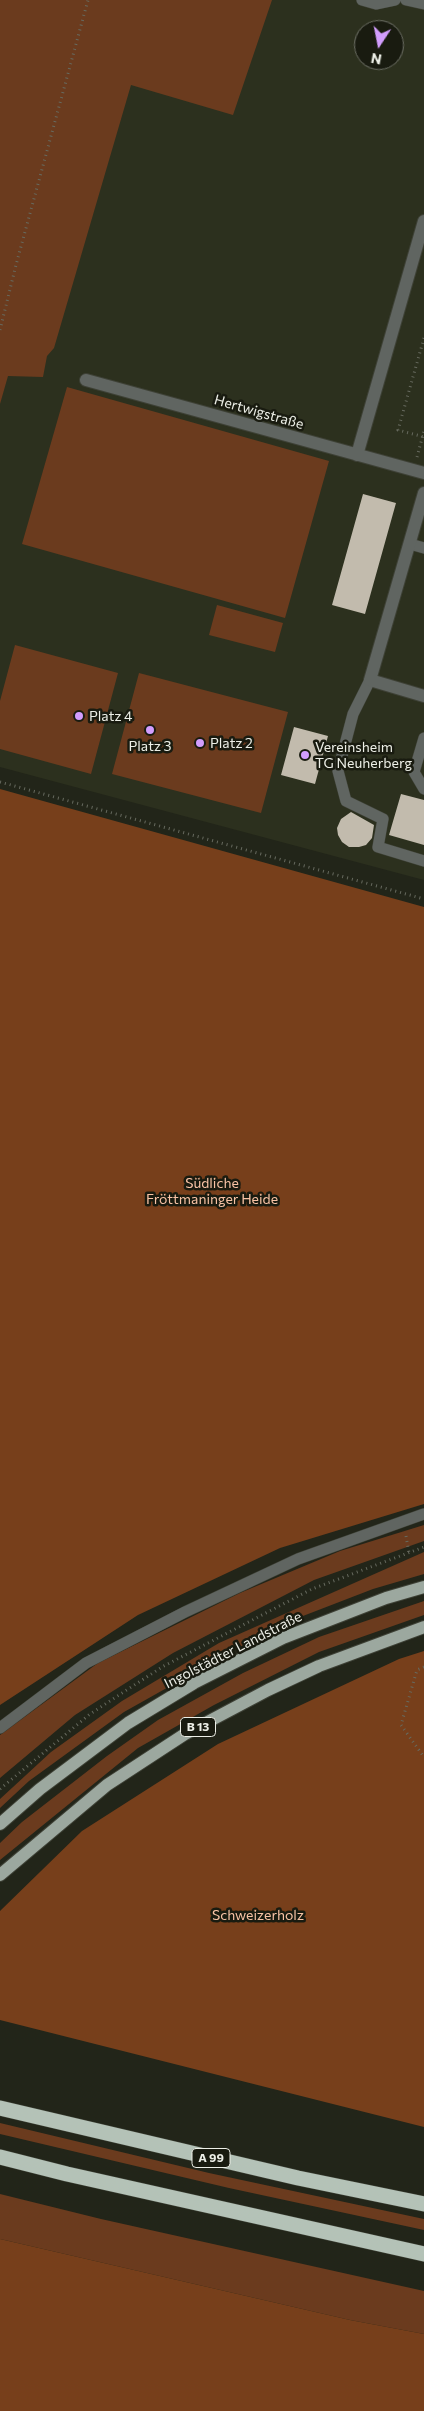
<!DOCTYPE html>
<meta charset="utf-8">
<style>
body{margin:0}
#map{position:relative;width:424px;height:2411px;overflow:hidden;background:#222519;font-family:Commissioner,sans-serif}
canvas{display:block}
.north{position:absolute;left:354px;top:20px;width:50px;height:50px;box-sizing:border-box;background:#191b10;border:1px solid #6e7066;border-radius:50%;rotate:191deg;font-size:14px;font-weight:700;line-height:20px;text-align:center;color:#edefe7}
.north::after{content:'';display:block;margin:auto;width:18px;height:22px;background:#d29dfd;clip-path:polygon(50% 0,100% 100%,50% 72%,0 100%)}
</style>
<div id="map">
<canvas width="424" height="2411"></canvas>
<div class="north">N</div>
</div>
<script>
const ctx = document.querySelector('canvas').getContext('2d');
ctx.lineJoin = 'round';
function fillPath(path, color) { ctx.fillStyle = color; ctx.fill(path, 'evenodd'); }
const poly = rows => new Path2D(rows.map(r => 'M' + r).join(''));
function strokePath(path, color, width, dash) { ctx.strokeStyle = color; ctx.lineWidth = width; ctx.lineCap = dash ? 'butt' : 'round'; ctx.setLineDash(dash || []); ctx.stroke(path); }
function write(font, color, halo, rows, align = 'center') {
  ctx.font = font + ' Commissioner,sans-serif'; ctx.lineWidth = 5; ctx.setLineDash([]); ctx.textBaseline = 'middle'; ctx.strokeStyle = halo; ctx.fillStyle = color; for (const [text, x, y, turn = 0] of rows) {
    ctx.save(); ctx.translate(x, y); ctx.rotate((+turn || 0) * Math.PI / 180); ctx.textAlign = isNaN(turn) ? turn : align; if (halo) ctx.strokeText(text, 0, 0); ctx.fillText(text, 0, 0); ctx.restore();
  }
}
fillPath(poly([
 [105,0,424,0,424,880,0,767,0,385],
 [364,30,394,30,394,60,364,60]
]), '#2c301e');
fillPath(poly([
 [0,0,272,0,233,115,131,85,54,348,47,356,43,377,8,376,0,404],
 [67,387,329,461,285,618,22,544],
 [217,605,283,623,275,652,209,635],
 [15,645,118,673,91,774,0,749,0,701],
 [139,673,288,712,261,813,112,774],
 [424,1525,424,1541,314,1580,173,1653,75,1715,0,1778,0,1735,98,1663,240,1593,340,1551],
 [424,1552,424,1574,373,1589,277,1626,124,1712,29,1781,0,1808,0,1799,51,1752,122,1701,219,1643],
 [424,1601,424,1615,319,1652,214,1705,138,1748,0,1860,0,1843,22,1822,107,1756,158,1720,243,1673,319,1637],
 [0,2123,209,2173,424,2219,424,2230,229,2188,0,2134],
 [0,2194,101,2219,424,2291,424,2334,350,2320,0,2239]
]), '#6b3b1e');
fillPath(poly([
 [0,789,424,907,424,1504,280,1548,138,1615,0,1705],
 [424,1651,424,2127,0,2020,0,1911,82,1831,218,1744,399,1659],
 [0,2239,350,2320,424,2334,424,2411,0,2411]
]), '#773f1b');
fillPath(poly([
 [363,494,396,503,365,614,332,605],
 [294,727,328,736,315,784,281,775],
 [401,794,424,800,424,845,389,835],
 [351,812,374,825,372,838,366,845,359,847,349,847,342,842,338,835,337,828,341,819]
]), '#c2bbad');
const service = poly([
 [362,0,376,4,395,0],
 [406,0,424,4],
 [410,544,424,548],
 [370,680,353,714,338,771,346,801,383,819,378,847,424,861],
 [424,738,414,772,424,789],
 [0,1728,86,1663,185,1612,298,1559,424,1514]
]);
const minor = poly([
 [86,380,424,473],
 [357,455,424,221],
 [424,493,370,680,424,696]
]);
const primary = poly([
 [0,1824,40,1789,128,1723,194,1683,283,1638,386,1598,424,1587],
 [0,1875,107,1785,185,1734,268,1690,319,1666,424,1627]
]);
const motorway = poly([
 [0,2108,298,2178,424,2204],
 [0,2157,67,2174,424,2254]
]);
strokePath(service, '#3e4136', 12);
strokePath(minor, '#3e4136', 14);
strokePath(primary, '#3e4136', 14);
strokePath(motorway, '#3e4136', 16);
strokePath(poly([
 [0,330,16,265,88,0],
 [424,338,398,430,424,437],
 [417,457,424,431],
 [0,782,424,899],
 [406,1536,409,1553],
 [424,1667,417,1670,401,1725,424,1757],
 [0,1789,90,1714,162,1667,312,1589,424,1547]
]), '#676a5f', 3, [1, 4]);
strokePath(service, '#606561', 11);
strokePath(minor, '#606561', 12);
strokePath(primary, '#9ca89f', 12);
strokePath(motorway, '#b4c2b7', 15);
for (const [x, y, r, color] of [
 [79,716,5,"#d29dfd"],
 [150,730,5,"#d29dfd"],
 [200,743,5,"#d29dfd"],
 [305,755,5,"#d29dfd"]
]) { const dot = new Path2D(); dot.arc(x, y, r, 0, 2 * Math.PI); ctx.fillStyle = color; ctx.fill(dot); strokePath(dot, '#191b10', 2); }
for (const [x, y, w] of [
 [198,1727,35],
 [211,2158,38]
]) { const box = new Path2D(); box.roundRect(x - w / 2, y - 9.5, w, 19, 4); ctx.fillStyle = '#191b10'; ctx.fill(box); strokePath(box, '#edefe7', 1); }
write('bold 12px', '#edefe7', null, [
 ["B 13",198,1727],
 ["A 99",211,2158]
]);
write('14px', '#edefe7', '#191b10', [
 ["Hertwigstraße",259,412,16],
 ["Ingolstädter Landstraße",233,1650,-27]
]);
write('14px', '#edefe7', '#191b10', [
 ["Platz 4",89,716],
 ["Platz 2",210,743],
 ["Platz 3",150,746,"center"],
 ["Vereinsheim",315,747],
 ["TG Neuherberg",315,763]
], 'left');
write('14px', '#f8c3a5', '#191b10', [
 ["Südliche",212,1183],
 ["Fröttmaninger Heide",212,1199],
 ["Schweizerholz",258,1915]
]);
</script>
